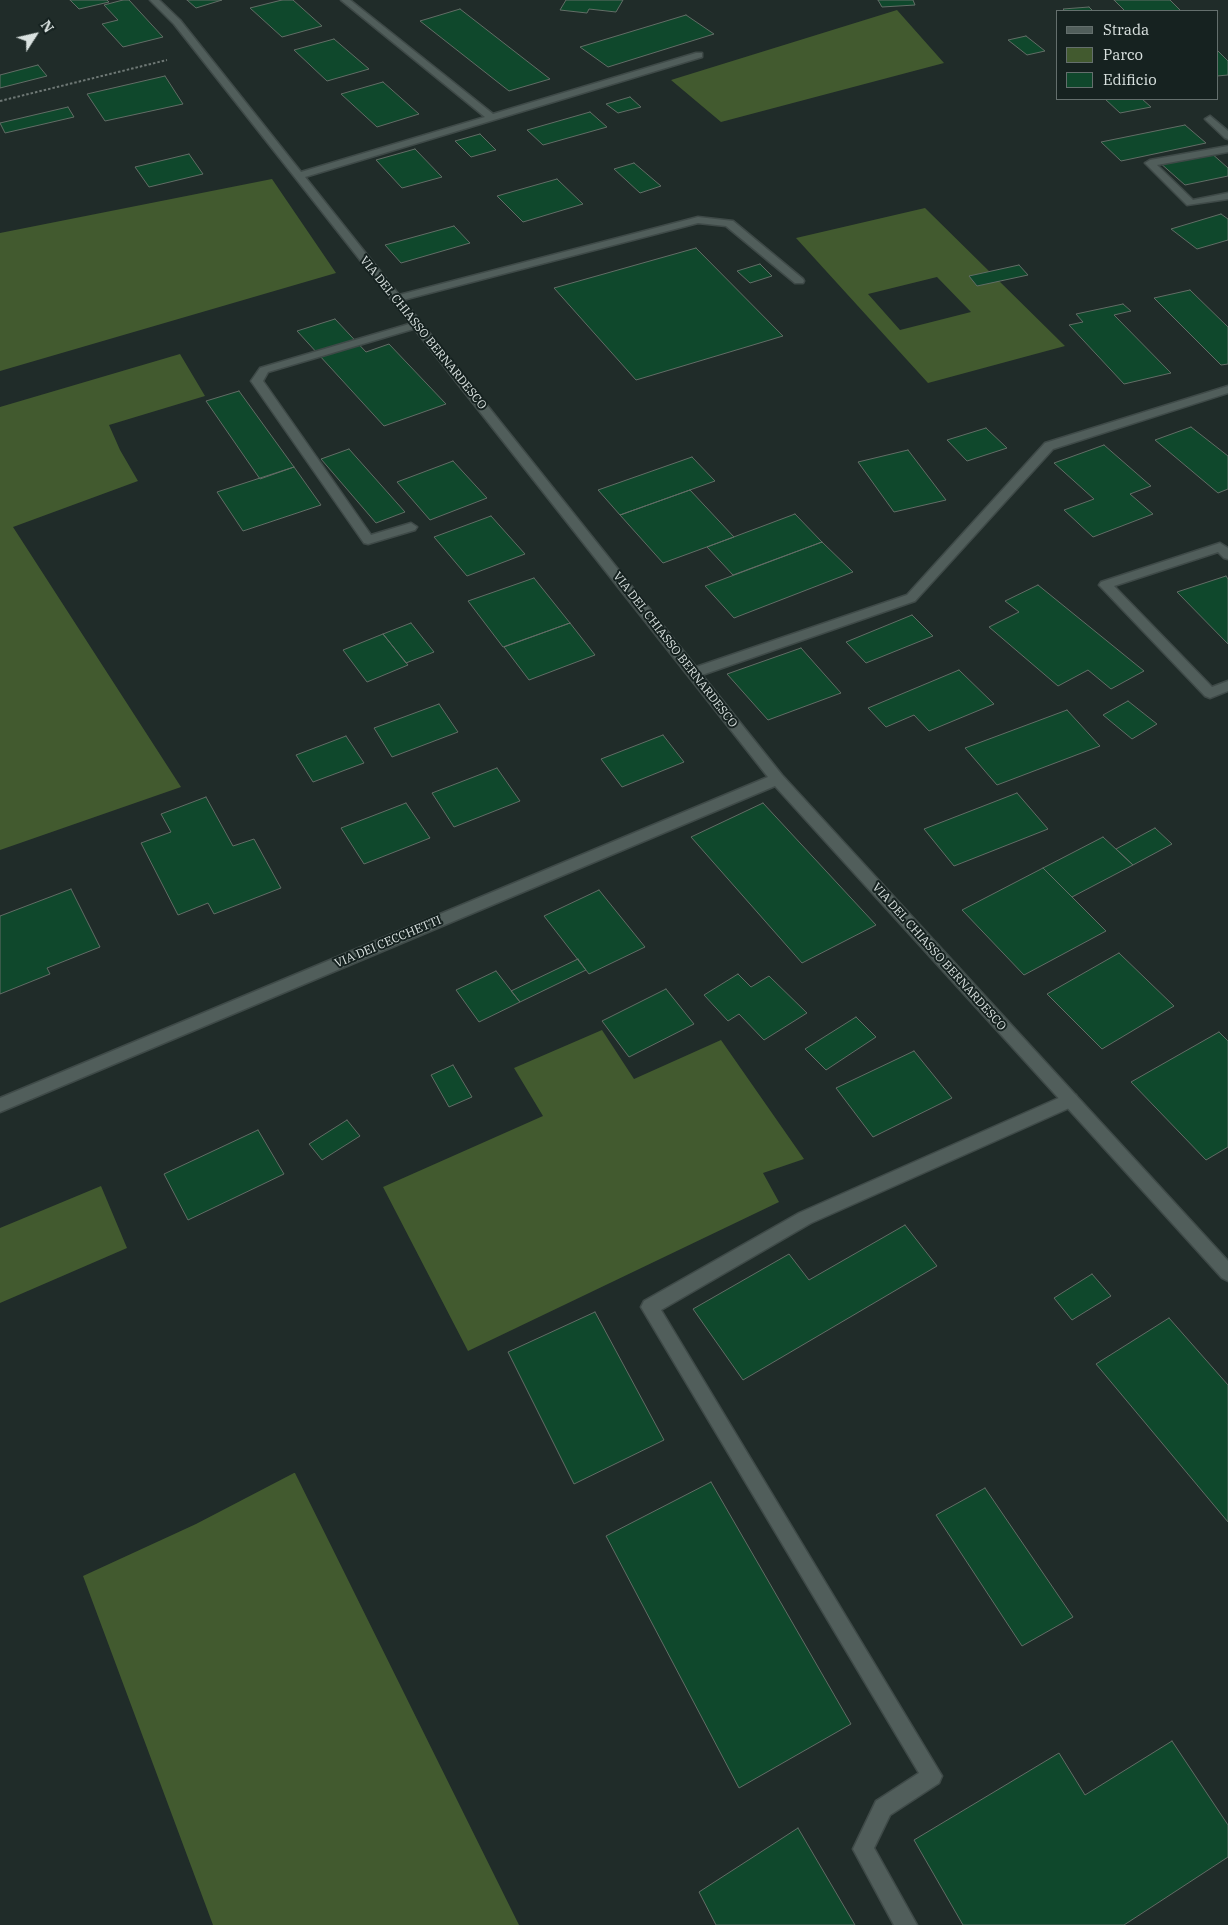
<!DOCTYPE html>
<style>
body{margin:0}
#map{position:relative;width:1228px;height:1925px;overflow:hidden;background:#202c29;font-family:"IBM Plex Serif",serif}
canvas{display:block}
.legend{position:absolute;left:1056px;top:10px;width:162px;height:90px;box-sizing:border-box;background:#162220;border:1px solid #646f6d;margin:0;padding:6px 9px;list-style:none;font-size:15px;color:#dae2e0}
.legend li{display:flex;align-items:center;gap:10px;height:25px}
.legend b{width:25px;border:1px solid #646f6d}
.north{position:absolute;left:10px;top:10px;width:50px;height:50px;-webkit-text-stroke:4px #162220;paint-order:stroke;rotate:55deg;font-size:14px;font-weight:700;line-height:20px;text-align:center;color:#dae2e0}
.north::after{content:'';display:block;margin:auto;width:18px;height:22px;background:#dae2e0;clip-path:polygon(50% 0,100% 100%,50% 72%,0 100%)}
</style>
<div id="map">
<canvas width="1228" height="1925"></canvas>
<ul class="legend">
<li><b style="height:6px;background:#515e5b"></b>Strada</li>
<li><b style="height:14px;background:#425a2f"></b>Parco</li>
<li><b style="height:14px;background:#0f482c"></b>Edificio</li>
</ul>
<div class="north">N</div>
</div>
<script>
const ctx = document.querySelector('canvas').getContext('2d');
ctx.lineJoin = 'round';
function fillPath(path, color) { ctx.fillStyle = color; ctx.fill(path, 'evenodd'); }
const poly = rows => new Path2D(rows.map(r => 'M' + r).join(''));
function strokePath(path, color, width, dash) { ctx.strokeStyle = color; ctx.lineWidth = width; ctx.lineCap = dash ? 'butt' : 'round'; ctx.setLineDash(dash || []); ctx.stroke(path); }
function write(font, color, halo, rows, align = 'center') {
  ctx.font = font + ' "IBM Plex Serif",serif'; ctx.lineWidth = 4; ctx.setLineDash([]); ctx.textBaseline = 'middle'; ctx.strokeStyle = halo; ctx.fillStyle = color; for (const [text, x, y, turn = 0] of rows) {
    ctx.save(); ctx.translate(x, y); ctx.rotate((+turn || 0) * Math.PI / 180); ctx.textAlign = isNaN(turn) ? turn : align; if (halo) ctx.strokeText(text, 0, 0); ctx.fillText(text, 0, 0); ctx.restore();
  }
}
fillPath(poly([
 [897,10,944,63,721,122,671,80],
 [272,179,336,273,0,371,0,233],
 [925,208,1065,346,928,383,796,238],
 [937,277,971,312,900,330,868,294],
 [180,354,205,396,109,425,120,450,138,481,13,527,181,787,0,850,0,407],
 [602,1030,634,1079,721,1040,804,1159,763,1173,779,1202,468,1351,383,1187,543,1116,514,1068],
 [101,1186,127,1248,0,1303,0,1228],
 [294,1473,295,1473,519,1925,213,1925,83,1576,196,1524]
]), '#425a2f');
const building = poly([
 [70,0,107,0,109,2,79,9,70,0],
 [123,0,129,0,163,37,123,47,102,24,118,20,104,5,123,0],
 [187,0,222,0,196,8,187,0],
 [282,0,293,0,322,26,282,37,250,8,282,0],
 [566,0,623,0,616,12,589,9,587,13,560,10,566,0],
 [878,0,913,0,915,5,882,7,878,0],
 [1114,0,1170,0,1181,11,1125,11,1114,0],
 [1089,7,1093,11,1065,11,1063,9,1089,7],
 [460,9,550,79,509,91,420,21,460,9],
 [686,15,714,34,608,67,580,47,686,15],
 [1026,36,1045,51,1027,55,1008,40,1026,36],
 [334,39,369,69,327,81,294,50,334,39],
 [1217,50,1228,61,1228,75,1217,76,1217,50],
 [38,65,47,76,0,88,0,75,38,65],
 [165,76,183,104,105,121,87,94,165,76],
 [383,82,419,114,377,127,341,94,383,82],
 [630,97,641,107,618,113,606,104,630,97],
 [1105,99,1142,99,1151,107,1120,113,1105,99],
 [68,107,74,117,5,133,0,123,68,107],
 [590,112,607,127,543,145,527,130,590,112],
 [1185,125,1206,143,1121,161,1101,142,1185,125],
 [480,134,496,150,471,157,455,141,480,134],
 [415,149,442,177,402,188,376,160,415,149],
 [1210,152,1228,168,1228,176,1185,185,1159,162,1210,152],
 [189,154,203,174,149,187,135,167,189,154],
 [634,163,661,186,640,193,614,169,634,163],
 [557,179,583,204,523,222,497,196,557,179],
 [1221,214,1228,219,1228,240,1197,249,1171,229,1221,214],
 [454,226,470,243,401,263,385,245,454,226],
 [696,248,783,336,636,380,554,288,696,248],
 [760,264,772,276,750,283,737,271,760,264],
 [1019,265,1028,275,977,286,969,276,1019,265],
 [1190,290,1228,327,1228,364,1221,365,1154,298,1190,290],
 [1123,304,1131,311,1114,315,1171,373,1124,384,1069,325,1083,322,1076,314,1123,304],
 [335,319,366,352,389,344,446,404,384,426,297,331,335,319],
 [239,391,294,467,260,479,206,401,239,391],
 [1191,427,1228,456,1228,489,1218,493,1155,440,1191,427],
 [986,428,1007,448,967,461,947,440,986,428],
 [1104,445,1151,486,1130,494,1153,514,1093,537,1064,510,1094,499,1054,463,1104,445],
 [349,449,405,512,376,523,321,459,349,449],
 [908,450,946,500,894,512,858,462,908,450],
 [692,457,715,481,620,515,598,490,692,457],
 [453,461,487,498,430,520,397,482,453,461],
 [294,467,321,505,243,531,217,492,294,467],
 [690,490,734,537,663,563,620,515,690,490],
 [795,514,822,542,733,575,707,547,795,514],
 [491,516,525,554,467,576,434,537,491,516],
 [822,542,853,572,734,618,705,586,822,542],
 [1226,576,1228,579,1228,644,1177,592,1226,576],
 [534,578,570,623,503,647,468,601,534,578],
 [1038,585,1144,671,1111,689,1088,670,1058,686,989,627,1019,612,1005,601,1038,585],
 [912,615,933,636,866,663,846,642,912,615],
 [411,623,434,652,406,663,383,634,411,623],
 [570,623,595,655,529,680,504,647,570,623],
 [383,634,408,665,367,682,343,650,383,634],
 [801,648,841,693,768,720,727,674,801,648],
 [959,670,994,704,929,731,914,715,886,727,868,708,959,670],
 [1128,701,1157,724,1132,739,1103,715,1128,701],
 [439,704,458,732,392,757,374,728,439,704],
 [1067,710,1100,746,997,785,965,748,1067,710],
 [663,735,684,762,622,787,601,759,663,735],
 [346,736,364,763,313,782,296,755,346,736],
 [497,768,520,801,454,827,432,793,497,768],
 [1017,793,1048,829,954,866,924,829,1017,793],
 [206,797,233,846,254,839,281,888,214,914,208,903,178,915,141,843,171,832,161,814,206,797],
 [406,803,430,838,364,864,341,828,406,803],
 [763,803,876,925,802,963,691,837,763,803],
 [1155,828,1172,844,1133,865,1116,849,1155,828],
 [1103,837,1133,865,1072,897,1043,868,1103,837],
 [1043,868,1106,931,1024,975,962,910,1043,868],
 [71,889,100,947,47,968,50,974,0,994,0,916,71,889],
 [599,890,645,947,589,974,544,916,599,890],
 [1119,953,1174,1006,1102,1049,1047,994,1119,953],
 [578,959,586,970,520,1002,511,991,578,959],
 [496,971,520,1002,479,1022,456,990,496,971],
 [738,974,751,987,769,976,807,1013,764,1040,739,1014,728,1021,704,995,738,974],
 [666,989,694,1024,629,1057,602,1021,666,989],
 [856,1017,876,1037,826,1070,805,1049,856,1017],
 [1219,1032,1228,1041,1228,1147,1206,1160,1131,1082,1219,1032],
 [914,1051,952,1098,873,1137,836,1088,914,1051],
 [453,1065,472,1097,449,1107,431,1075,453,1065],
 [347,1120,360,1136,322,1160,309,1144,347,1120],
 [258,1130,284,1174,188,1220,164,1174,258,1130],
 [905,1225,937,1266,743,1380,693,1309,789,1254,809,1280,905,1225],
 [1092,1274,1111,1296,1072,1320,1054,1298,1092,1274],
 [595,1312,664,1440,574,1484,508,1352,595,1312],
 [1169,1318,1228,1385,1228,1522,1096,1364,1169,1318],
 [711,1482,851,1724,739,1788,606,1536,711,1482],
 [985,1488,1073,1617,1022,1646,936,1515,985,1488],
 [1172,1741,1228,1825,1228,1857,1124,1925,963,1925,914,1840,1059,1753,1085,1795,1172,1741],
 [798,1828,855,1925,716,1925,699,1892,798,1828]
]);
fillPath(building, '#0f482c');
strokePath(building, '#626d66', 1);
const lane = poly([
 [1210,116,1228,131,1228,139,1225,138,1207,121,1205,119,1210,116],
 [1228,146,1228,152,1157,165,1193,200,1228,193,1228,199,1187,205,1145,163,1150,160,1228,146],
 [416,322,420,323,421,325,420,327,268,372,263,381,371,535,411,523,417,527,415,530,368,544,364,543,251,381,260,368,416,322],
 [1220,543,1228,548,1228,559,1224,558,1218,552,1114,586,1212,687,1228,681,1228,691,1210,698,1205,696,1099,585,1101,582,1220,543],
 [1070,1093,1076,1095,1078,1100,1076,1105,811,1223,661,1310,942,1776,939,1783,890,1815,874,1848,917,1925,894,1925,853,1849,876,1801,919,1773,641,1307,644,1301,799,1213,1070,1093]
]);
const street = poly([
 [150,0,159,0,180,20,301,172,485,117,341,0,350,0,493,114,696,53,702,53,702,57,305,177,399,295,698,217,733,221,803,279,804,281,803,283,795,283,726,226,698,223,403,300,696,667,907,595,1045,443,1228,386,1228,393,1053,449,915,601,702,675,782,775,1228,1261,1228,1281,1222,1278,775,786,0,1112,0,1098,768,777,174,24,150,0]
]);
strokePath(lane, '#3f4a48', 3);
strokePath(street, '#3f4a48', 3);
strokePath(poly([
 [0,101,167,60]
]), '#6e7875', 2, [2.5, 2]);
fillPath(lane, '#515e5b');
fillPath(street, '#515e5b');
write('12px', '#dae2e0', '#162220', [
 ["VIA DEL CHIASSO BERNARDESCO",423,333,51],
 ["VIA DEL CHIASSO BERNARDESCO",675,650,52],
 ["VIA DEI CECCHETTI",388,942,-23],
 ["VIA DEL CHIASSO BERNARDESCO",939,957,48]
]);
</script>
